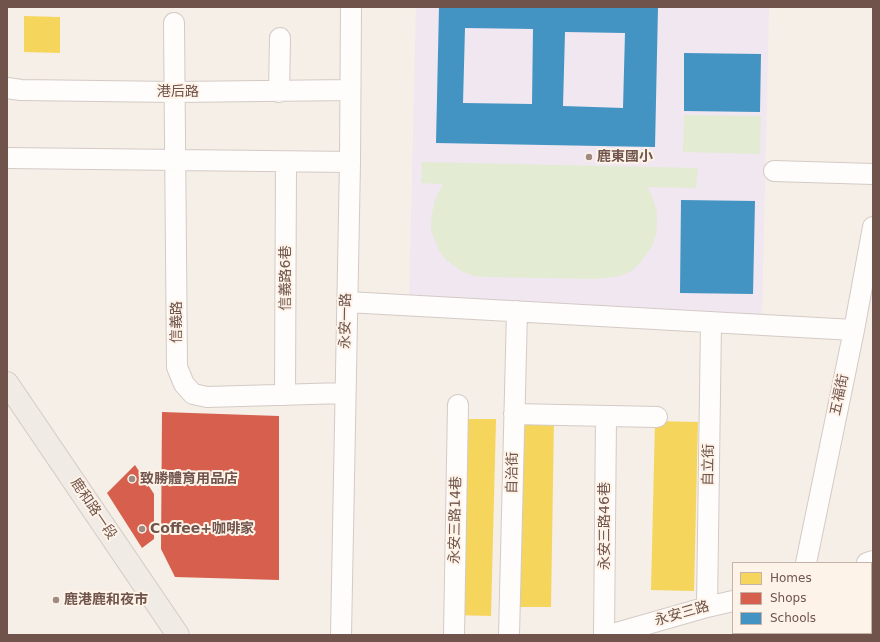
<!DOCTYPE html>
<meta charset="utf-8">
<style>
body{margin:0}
#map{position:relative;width:880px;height:642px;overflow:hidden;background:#f5efe8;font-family:"DejaVu Sans",sans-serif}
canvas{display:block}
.frame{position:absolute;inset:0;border:8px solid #70544b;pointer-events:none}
.legend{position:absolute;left:732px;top:562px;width:140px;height:72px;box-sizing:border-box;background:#fef3e8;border:1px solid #c5b3a9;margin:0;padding:5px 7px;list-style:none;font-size:12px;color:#70544b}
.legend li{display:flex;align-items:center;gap:8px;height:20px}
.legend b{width:20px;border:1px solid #c5b3a9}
</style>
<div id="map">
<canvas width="880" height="642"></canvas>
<div class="frame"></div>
<ul class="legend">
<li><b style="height:11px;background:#f6d55c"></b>Homes</li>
<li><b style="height:11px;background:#d6604d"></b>Shops</li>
<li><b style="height:11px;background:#4393c3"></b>Schools</li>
</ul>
</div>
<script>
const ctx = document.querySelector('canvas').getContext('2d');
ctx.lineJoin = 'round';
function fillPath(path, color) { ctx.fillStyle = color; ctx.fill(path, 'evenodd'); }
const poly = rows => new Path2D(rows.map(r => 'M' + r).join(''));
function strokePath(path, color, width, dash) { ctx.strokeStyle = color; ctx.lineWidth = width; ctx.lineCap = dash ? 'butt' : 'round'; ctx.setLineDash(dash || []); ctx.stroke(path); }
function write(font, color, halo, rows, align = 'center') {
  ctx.font = font + ' "DejaVu Sans","Noto Sans TC",sans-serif'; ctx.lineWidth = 4; ctx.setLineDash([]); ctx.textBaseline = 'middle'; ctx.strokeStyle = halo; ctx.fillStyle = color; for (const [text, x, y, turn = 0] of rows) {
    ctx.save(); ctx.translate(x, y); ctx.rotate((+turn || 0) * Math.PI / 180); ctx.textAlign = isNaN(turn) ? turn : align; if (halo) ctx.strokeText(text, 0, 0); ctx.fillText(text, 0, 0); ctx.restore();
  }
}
fillPath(poly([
 [416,7,769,7,762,315,409,307]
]), '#f0e7f0');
fillPath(poly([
 [684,115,761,116,760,154,683,152],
 [422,162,698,168,696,188,647,187,651,194,657,212,657,223,656,235,652,246,639,264,631,271,620,276,596,279,487,277,475,276,463,272,446,260,439,250,431,230,431,219,435,199,443,184,421,183]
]), '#e3ebd3');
fillPath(poly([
 [24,16,60,17,60,53,24,52],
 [521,418,554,418,551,607,518,607],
 [456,419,496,419,491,616,452,615],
 [655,421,698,422,694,591,651,590]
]), '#f6d55c');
fillPath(poly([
 [162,412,279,416,279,580,175,577,161,549],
 [135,465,154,494,154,539,142,548,107,493],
 [808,633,861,633,860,635,807,635]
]), '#d6604d');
fillPath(poly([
 [439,7,658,7,655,147,436,143],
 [465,28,533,29,532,104,463,103],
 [565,32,625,33,623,108,563,106],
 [684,53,761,54,760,112,684,111],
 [681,200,755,201,753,294,680,293]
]), '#4393c3');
const minor = poly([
 [174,23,177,367,184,384,193,394,207,397,345,393],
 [7,88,21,90,175,92,350,90],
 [279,92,280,38],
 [7,158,350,162],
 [774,171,873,174],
 [347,302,854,330],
 [285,395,286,162],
 [514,414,657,417],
 [806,563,854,330,873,227],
 [867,563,873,561],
 [707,607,711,322],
 [341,635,350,162,351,7],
 [454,635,458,405],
 [509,635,517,311],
 [604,635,606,416],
 [609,635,707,607,733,601],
 [789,635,790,633]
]);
const major = poly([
 [7,383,178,635]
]);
strokePath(minor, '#d4cac5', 22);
strokePath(major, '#d3cac5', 24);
strokePath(minor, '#fefdfc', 20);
strokePath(major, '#f1ebe5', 22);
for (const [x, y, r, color] of [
 [589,157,4,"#9f8a82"],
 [132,479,4,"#9f8a82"],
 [142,529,4,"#9f8a82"],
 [56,600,4,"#9f8a82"]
]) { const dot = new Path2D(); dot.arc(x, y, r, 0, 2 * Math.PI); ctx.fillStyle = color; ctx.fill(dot); strokePath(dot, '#fef3e8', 1.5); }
write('14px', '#70544b', '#fef3e8', [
 ["港后路",178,92],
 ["信義路6巷",286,278,-90],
 ["永安一路",346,321,-89],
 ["信義路",177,322,-90],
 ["五福街",840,395,-78],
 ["自立街",709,465,-89],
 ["自治街",513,473,-89],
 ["鹿和路一段",93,509,56],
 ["永安三路14巷",456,520,-89],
 ["永安三路46巷",605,526,-90],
 ["永安三路",682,614,-16]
]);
write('bold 14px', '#70544b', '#fef3e8', [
 ["鹿東國小",597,157],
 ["致勝體育用品店",140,479],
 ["Coffee+咖啡家",150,529],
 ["鹿港鹿和夜市",64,600]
], 'left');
</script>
